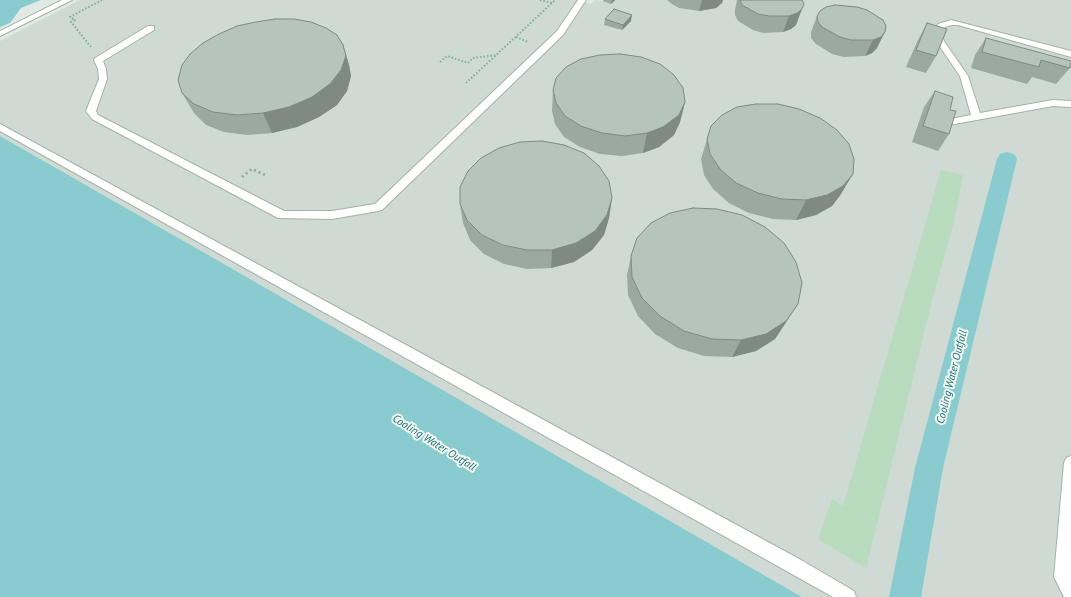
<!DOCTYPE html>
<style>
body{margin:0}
canvas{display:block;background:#e0eae4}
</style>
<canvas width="1071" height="597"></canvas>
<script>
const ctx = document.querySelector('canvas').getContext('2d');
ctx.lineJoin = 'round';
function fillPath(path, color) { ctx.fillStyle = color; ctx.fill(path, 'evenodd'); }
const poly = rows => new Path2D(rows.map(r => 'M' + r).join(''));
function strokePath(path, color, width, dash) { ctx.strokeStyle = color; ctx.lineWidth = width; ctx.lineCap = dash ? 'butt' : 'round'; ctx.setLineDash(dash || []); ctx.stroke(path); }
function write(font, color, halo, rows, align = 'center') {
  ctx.font = font + ' "PT Sans",sans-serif'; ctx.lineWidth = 4; ctx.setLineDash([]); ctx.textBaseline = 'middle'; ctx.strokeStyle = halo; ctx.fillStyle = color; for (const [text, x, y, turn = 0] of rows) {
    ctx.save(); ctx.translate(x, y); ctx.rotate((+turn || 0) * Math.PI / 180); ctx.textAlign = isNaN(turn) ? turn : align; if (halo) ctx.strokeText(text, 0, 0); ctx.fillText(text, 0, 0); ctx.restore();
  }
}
fillPath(poly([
 [80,0,577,0,591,4,596,0,603,1,604,0,1071,0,1071,597,802,597,0,136,0,41]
]), '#cedad3');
fillPath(poly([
 [941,170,963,175,954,222,933,297,866,568,818,539,832,499,843,506]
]), '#b9dbbe');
fillPath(poly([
 [0,0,41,0,21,8,10,23,0,27],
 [0,136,222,263,802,597,0,597]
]), '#89cbce');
fillPath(poly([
 [1007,152,1014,154,1017,159,943,468,921,597,889,597,915,468,997,159,1000,154,1007,152]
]), '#89cbce');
const service = poly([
 [578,0,586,0,563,35,382,210,378,211,332,219,278,218,92,119,86,111,99,79,98,69,94,60,95,58,148,26,154,26,154,30,103,61,106,69,107,79,96,111,98,115,284,211,332,211,375,204,557,31,578,0],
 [951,20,1071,51,1071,57,958,25,952,25,945,27,942,35,944,41,968,76,980,113,1053,100,1071,101,1071,107,1053,106,949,125,946,124,944,122,946,120,971,115,960,76,936,41,934,35,938,24,951,20],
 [0,124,801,560,854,591,856,597,833,597,0,131,0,124],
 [1071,456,1071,597,1064,597,1054,577,1064,463,1066,458,1071,456]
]);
const minor = poly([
 [62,0,72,0,0,36,0,31,62,0]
]);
strokePath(service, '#a3b2aa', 2);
strokePath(minor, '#a3b2aa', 2);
strokePath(poly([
 [540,0,552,3,555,0],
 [516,37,528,42],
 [91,47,71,22,75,20,70,17,102,0],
 [440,62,447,56,468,63,473,58,497,55],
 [466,83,552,3]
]), '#81ad9a', 2, [1.5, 2]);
strokePath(poly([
 [242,177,252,169,265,175]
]), '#81ad9a', 2.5, [2, 3]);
fillPath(service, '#fff');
fillPath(minor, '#fff');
fillPath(poly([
 [603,0,615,0,611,4,603,1],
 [667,0,723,0,722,3,716,8,699,11,679,8,672,4],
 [737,0,802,0,796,25,791,29,783,32,763,33,753,30,738,21,735,15,735,10],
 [857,7,877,48,872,53,865,56,844,57,832,54,816,44,811,38,811,32,817,16],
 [605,19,631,21,622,30,604,25],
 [927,23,936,56,926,73,906,67,918,40],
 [986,38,1070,68,1056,84,1032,77,1027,84,971,68,975,55],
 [343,45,349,65,351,76,347,91,337,105,319,117,297,127,272,133,247,135,224,132,206,125,194,113,182,93],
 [553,90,685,102,680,122,674,135,659,147,643,153,622,156,600,154,580,147,564,137,555,124,552,111],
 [935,91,950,110,949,134,938,151,912,142,924,107],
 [711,126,841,194,832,206,816,215,796,220,773,219,749,213,729,203,713,189,704,175,701,159],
 [612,198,609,218,604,235,592,250,574,262,551,268,527,269,504,264,484,254,470,240,463,223,460,204],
 [631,256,787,321,775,339,756,351,732,357,704,356,678,348,655,334,638,316,628,295,627,275]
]), '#9ca9a3');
fillPath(poly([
 [612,0,615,0,611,4],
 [702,0,723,0,722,3,716,8,699,11],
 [802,9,796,25,791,29,783,32,789,16],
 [632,15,631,21,622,30,623,25],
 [885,32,877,48,872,53,865,56,873,40],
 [343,45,349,65,351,76,347,91,337,105,319,117,297,127,272,133,263,113],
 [685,102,680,122,674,135,659,147,643,153,647,133],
 [853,174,841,194,832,206,816,215,796,220,806,200],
 [612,198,609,218,604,235,592,250,574,262,551,268,552,250],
 [798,304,775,339,756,351,732,357,741,340]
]), '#7f8a84');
const building = poly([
 [740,0,802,0,804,4,802,9,797,13,789,16,769,16,758,14,742,5,740,0],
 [835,5,857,7,867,10,883,20,886,26,885,32,881,37,873,40,851,40,840,37,822,27,818,22,817,16,820,11,826,7,835,5],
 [614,9,632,15,623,25,605,19,614,9],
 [275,19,294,19,311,22,326,28,337,35,343,45,346,56,341,70,330,84,312,97,289,107,263,113,237,115,213,112,194,104,182,93,178,80,182,65,190,54,203,43,219,34,237,26,256,22,275,19],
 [927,23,947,29,936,56,916,50,927,23],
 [986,38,1071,61,1070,68,1041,60,1039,67,982,52,986,38],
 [620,54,641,57,660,64,674,75,683,88,685,102,679,115,663,127,647,133,625,136,602,133,581,126,565,116,556,103,553,90,556,78,566,67,581,59,600,55,620,54],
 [935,91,953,97,950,110,956,111,949,134,923,126,935,91],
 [756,104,778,104,799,109,820,118,837,130,849,144,854,159,853,174,843,186,827,195,806,200,782,199,758,193,736,183,720,169,710,154,707,139,711,126,722,115,737,107,756,104],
 [542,141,564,145,584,153,599,166,609,181,612,198,607,215,595,231,576,243,552,250,527,250,503,245,482,235,467,220,460,204,460,187,468,171,481,158,499,148,520,142,542,141],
 [693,208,717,209,742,215,765,227,784,243,796,262,802,283,798,304,786,321,766,334,741,340,712,339,684,331,660,316,642,298,632,277,631,256,637,238,651,223,670,213,693,208]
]);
fillPath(building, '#b5c5bd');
strokePath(building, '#7f8a84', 1);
write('italic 11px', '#1e6f73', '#f0f7f3', [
 ["Cooling Water Outfall",952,377,-76],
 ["Cooling Water Outfall",434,443,32]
]);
</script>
